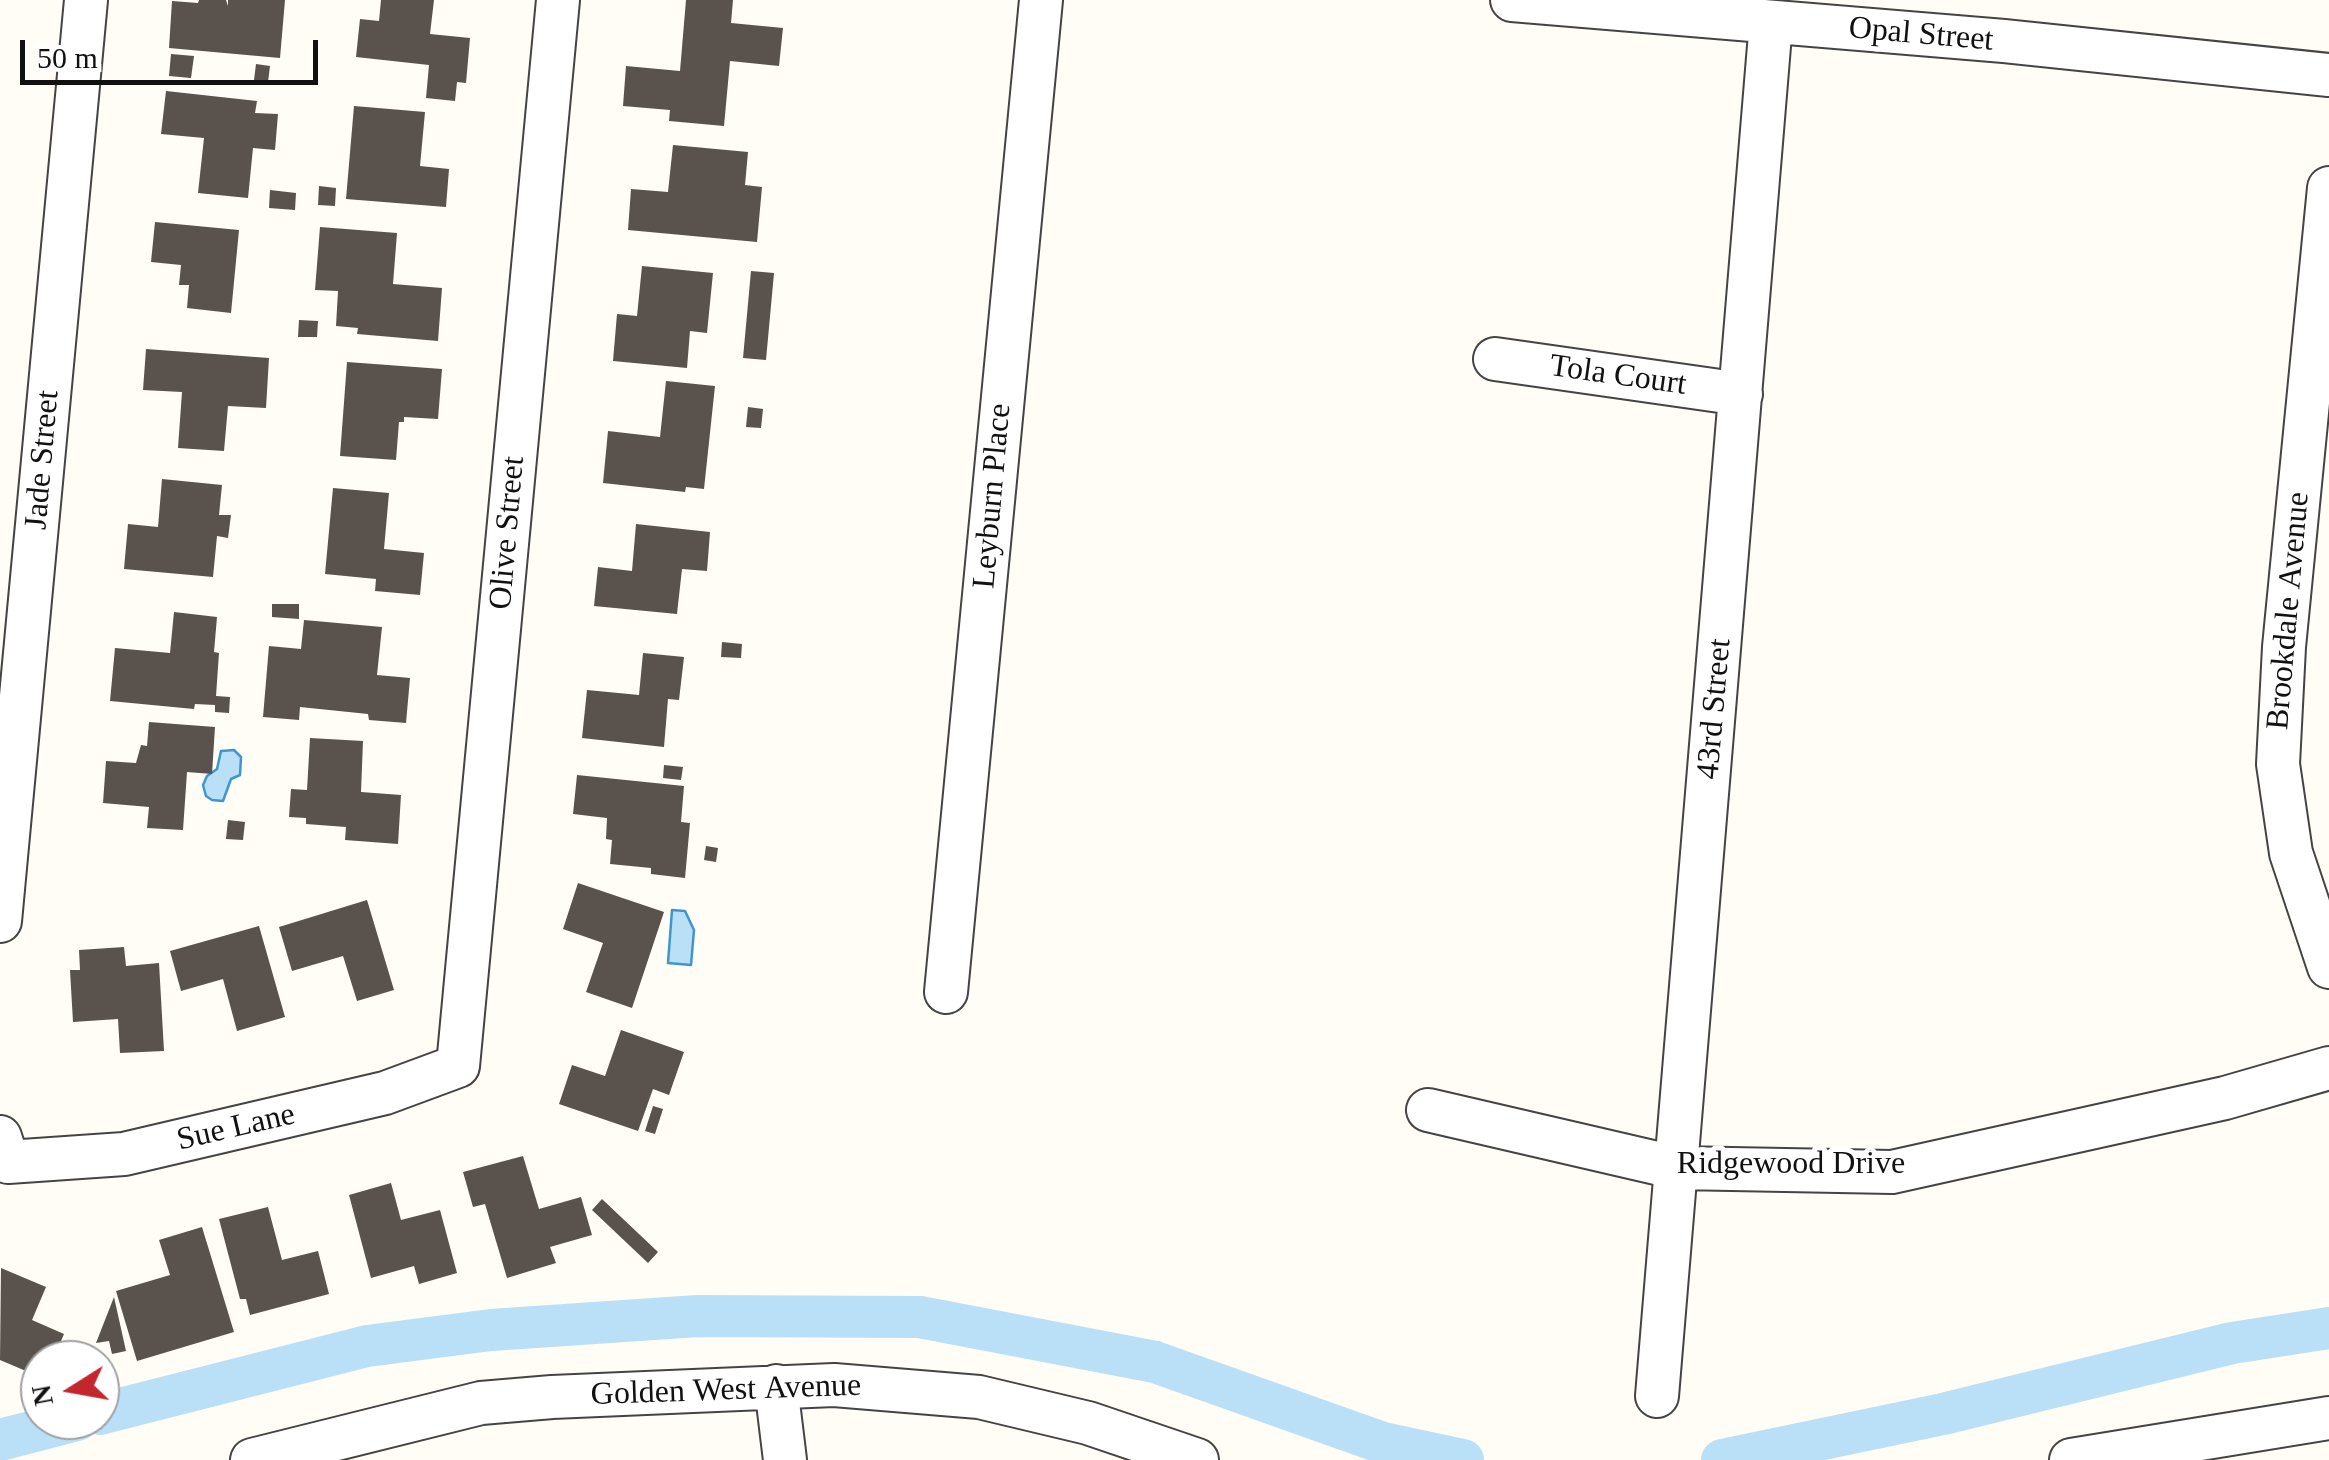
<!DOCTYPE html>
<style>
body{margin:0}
#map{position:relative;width:2329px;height:1460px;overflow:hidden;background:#fffdf5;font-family:"Times New Roman",serif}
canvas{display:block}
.north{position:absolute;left:20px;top:1340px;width:100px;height:100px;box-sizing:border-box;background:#fff;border:2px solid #a0a0a0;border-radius:50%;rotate:259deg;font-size:28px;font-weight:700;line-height:40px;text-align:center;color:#111}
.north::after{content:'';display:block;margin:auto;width:35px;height:45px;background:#c4262e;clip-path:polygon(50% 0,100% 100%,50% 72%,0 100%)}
.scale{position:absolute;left:20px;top:40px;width:298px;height:45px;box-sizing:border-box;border:5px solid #111;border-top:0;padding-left:12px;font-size:30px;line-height:35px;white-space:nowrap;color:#111;-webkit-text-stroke:8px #fff;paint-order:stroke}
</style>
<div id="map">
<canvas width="2329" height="1460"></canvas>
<div class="north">N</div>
<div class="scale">50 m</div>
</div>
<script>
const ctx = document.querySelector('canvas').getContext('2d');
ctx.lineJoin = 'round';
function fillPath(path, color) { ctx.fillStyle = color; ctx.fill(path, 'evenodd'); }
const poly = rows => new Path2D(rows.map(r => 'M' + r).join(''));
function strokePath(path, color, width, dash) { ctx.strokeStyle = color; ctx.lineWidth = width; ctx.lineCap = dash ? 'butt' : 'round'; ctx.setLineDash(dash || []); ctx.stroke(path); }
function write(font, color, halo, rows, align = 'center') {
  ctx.font = font + ' "Times New Roman",serif'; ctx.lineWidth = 10; ctx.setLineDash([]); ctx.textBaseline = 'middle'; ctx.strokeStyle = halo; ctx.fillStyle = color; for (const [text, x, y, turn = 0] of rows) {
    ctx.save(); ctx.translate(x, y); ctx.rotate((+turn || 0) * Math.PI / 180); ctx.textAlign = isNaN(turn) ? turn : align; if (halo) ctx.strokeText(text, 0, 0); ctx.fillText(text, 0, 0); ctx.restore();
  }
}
const water = poly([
 [234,750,241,757,240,775,231,779,223,801,212,800,206,796,203,785,207,776,217,769,221,751,234,750],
 [672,910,685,911,694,930,691,965,668,963,672,910]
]);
fillPath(water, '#b9e0f7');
strokePath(water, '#3f96cf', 2.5);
strokePath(poly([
 [100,1414,367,1346,491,1330,698,1316,920,1317,1155,1362,1383,1443,1463,1460],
 [0,1440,77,1420],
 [1722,1460,1943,1414,2232,1343,2329,1328]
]), '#b9e0f7', 42);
fillPath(poly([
 [199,0,226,0,228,6,228,0,285,0,280,58,169,48,172,1,198,3],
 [381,0,434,0,430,34,470,38,466,83,457,82,455,101,426,98,429,65,356,57,360,19,379,21],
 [686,0,733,0,731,23,783,28,779,66,730,61,724,126,669,121,670,110,623,106,626,66,680,71],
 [171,54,194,56,191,78,169,76],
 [256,64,270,66,268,82,254,80],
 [166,91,257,101,255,113,278,114,275,150,253,148,248,198,198,193,204,138,161,134],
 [354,106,425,112,420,166,449,169,446,207,346,199],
 [673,145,748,152,745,185,762,187,757,242,628,230,631,189,668,192],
 [319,186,336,188,335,206,318,205],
 [270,190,296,193,295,210,269,208],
 [155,222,239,230,231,313,187,308,189,285,179,285,181,265,151,262],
 [320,227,397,233,393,284,442,288,438,341,357,334,358,328,336,326,338,291,315,290],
 [642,266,713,273,707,333,690,331,687,368,613,361,617,314,637,316],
 [751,271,774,273,766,360,743,358],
 [299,320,318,321,317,337,298,337],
 [146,349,269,358,266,408,228,406,224,451,178,448,182,392,143,390],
 [347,362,442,369,438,419,404,417,404,422,399,422,396,460,340,456],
 [666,381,715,386,704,489,686,487,685,492,603,483,608,431,660,437],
 [748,407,763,409,761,428,746,427],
 [162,479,222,485,219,515,231,515,228,538,217,536,213,577,124,569,128,524,158,527],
 [333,488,389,493,384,549,424,553,420,595,375,591,376,579,325,574],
 [636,524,710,532,707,571,682,569,677,614,594,606,598,567,632,571],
 [272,604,299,604,299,619,272,617],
 [174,612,217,617,214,652,219,653,216,696,230,697,229,713,215,712,215,705,195,704,194,709,110,701,115,648,170,653],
 [304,620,382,627,377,675,410,678,406,723,369,720,368,714,300,707,299,720,263,717,269,646,301,649],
 [722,642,742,644,741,658,721,657],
 [643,653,684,657,679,700,668,699,664,747,582,738,587,690,639,695],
 [149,722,215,727,212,774,187,772,183,830,147,828,149,807,103,803,106,761,136,763,141,745,147,746],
 [310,738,363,741,361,792,401,795,398,844,345,840,346,827,306,824,306,818,289,817,291,789,307,790],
 [664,765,683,767,681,780,663,778],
 [577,775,684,786,681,822,690,823,685,878,651,874,651,868,610,864,612,840,606,839,607,818,573,814],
 [228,820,245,822,243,840,226,839],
 [706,846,718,848,716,862,704,860],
 [578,883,664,912,632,1008,586,992,603,943,563,929],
 [367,900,394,990,357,1001,343,956,292,971,279,927],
 [259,926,285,1017,237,1031,223,979,181,991,170,951],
 [124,947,126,966,159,963,164,1051,120,1053,118,1019,73,1022,70,970,80,970,79,950],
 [621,1030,684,1052,669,1095,653,1089,638,1131,559,1104,572,1065,605,1076],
 [653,1106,663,1109,655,1134,645,1131],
 [523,1156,539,1209,581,1197,592,1235,550,1247,556,1263,507,1278,485,1204,473,1207,463,1172],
 [391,1183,401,1220,440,1210,457,1273,419,1284,414,1266,371,1278,349,1195],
 [602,1199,658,1252,648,1263,592,1210],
 [268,1207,282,1260,318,1251,329,1294,250,1315,246,1299,240,1299,219,1219],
 [202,1227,234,1332,137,1361,116,1291,170,1275,159,1240],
 [1,1268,46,1287,32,1320,64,1334,53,1360,40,1360,40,1377,0,1360],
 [114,1297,126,1351,112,1354,109,1341,96,1343]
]), '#5a524d');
const minor = poly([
 [1512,0,2004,41,2329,75],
 [2329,188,2284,647,2278,764,2291,853,2329,967],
 [1495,359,1741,394],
 [0,921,86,0],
 [946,992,1041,0],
 [1428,1110,1678,1168,1892,1172,2225,1098,2329,1068],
 [0,1137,8,1162,124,1154,385,1093,458,1066,558,0],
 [776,1386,785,1460],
 [1657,1396,1771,22],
 [252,1460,481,1403,552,1397,834,1385,979,1397,1088,1423,1197,1460],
 [2071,1460,2329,1418]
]);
strokePath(minor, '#444', 46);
strokePath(minor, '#fff', 42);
write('32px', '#111', '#fff', [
 ["Opal Street",1921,35,5],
 ["Tola Court",1618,376,8],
 ["Jade Street",43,460,-85],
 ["Leyburn Place",993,496,-85],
 ["Olive Street",508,533,-85],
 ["Brookdale Avenue",2289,611,-85],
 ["43rd Street",1715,709,-85],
 ["Sue Lane",236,1128,-13],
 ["Ridgewood Drive",1791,1165],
 ["Golden West Avenue",726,1391,-2]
]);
</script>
